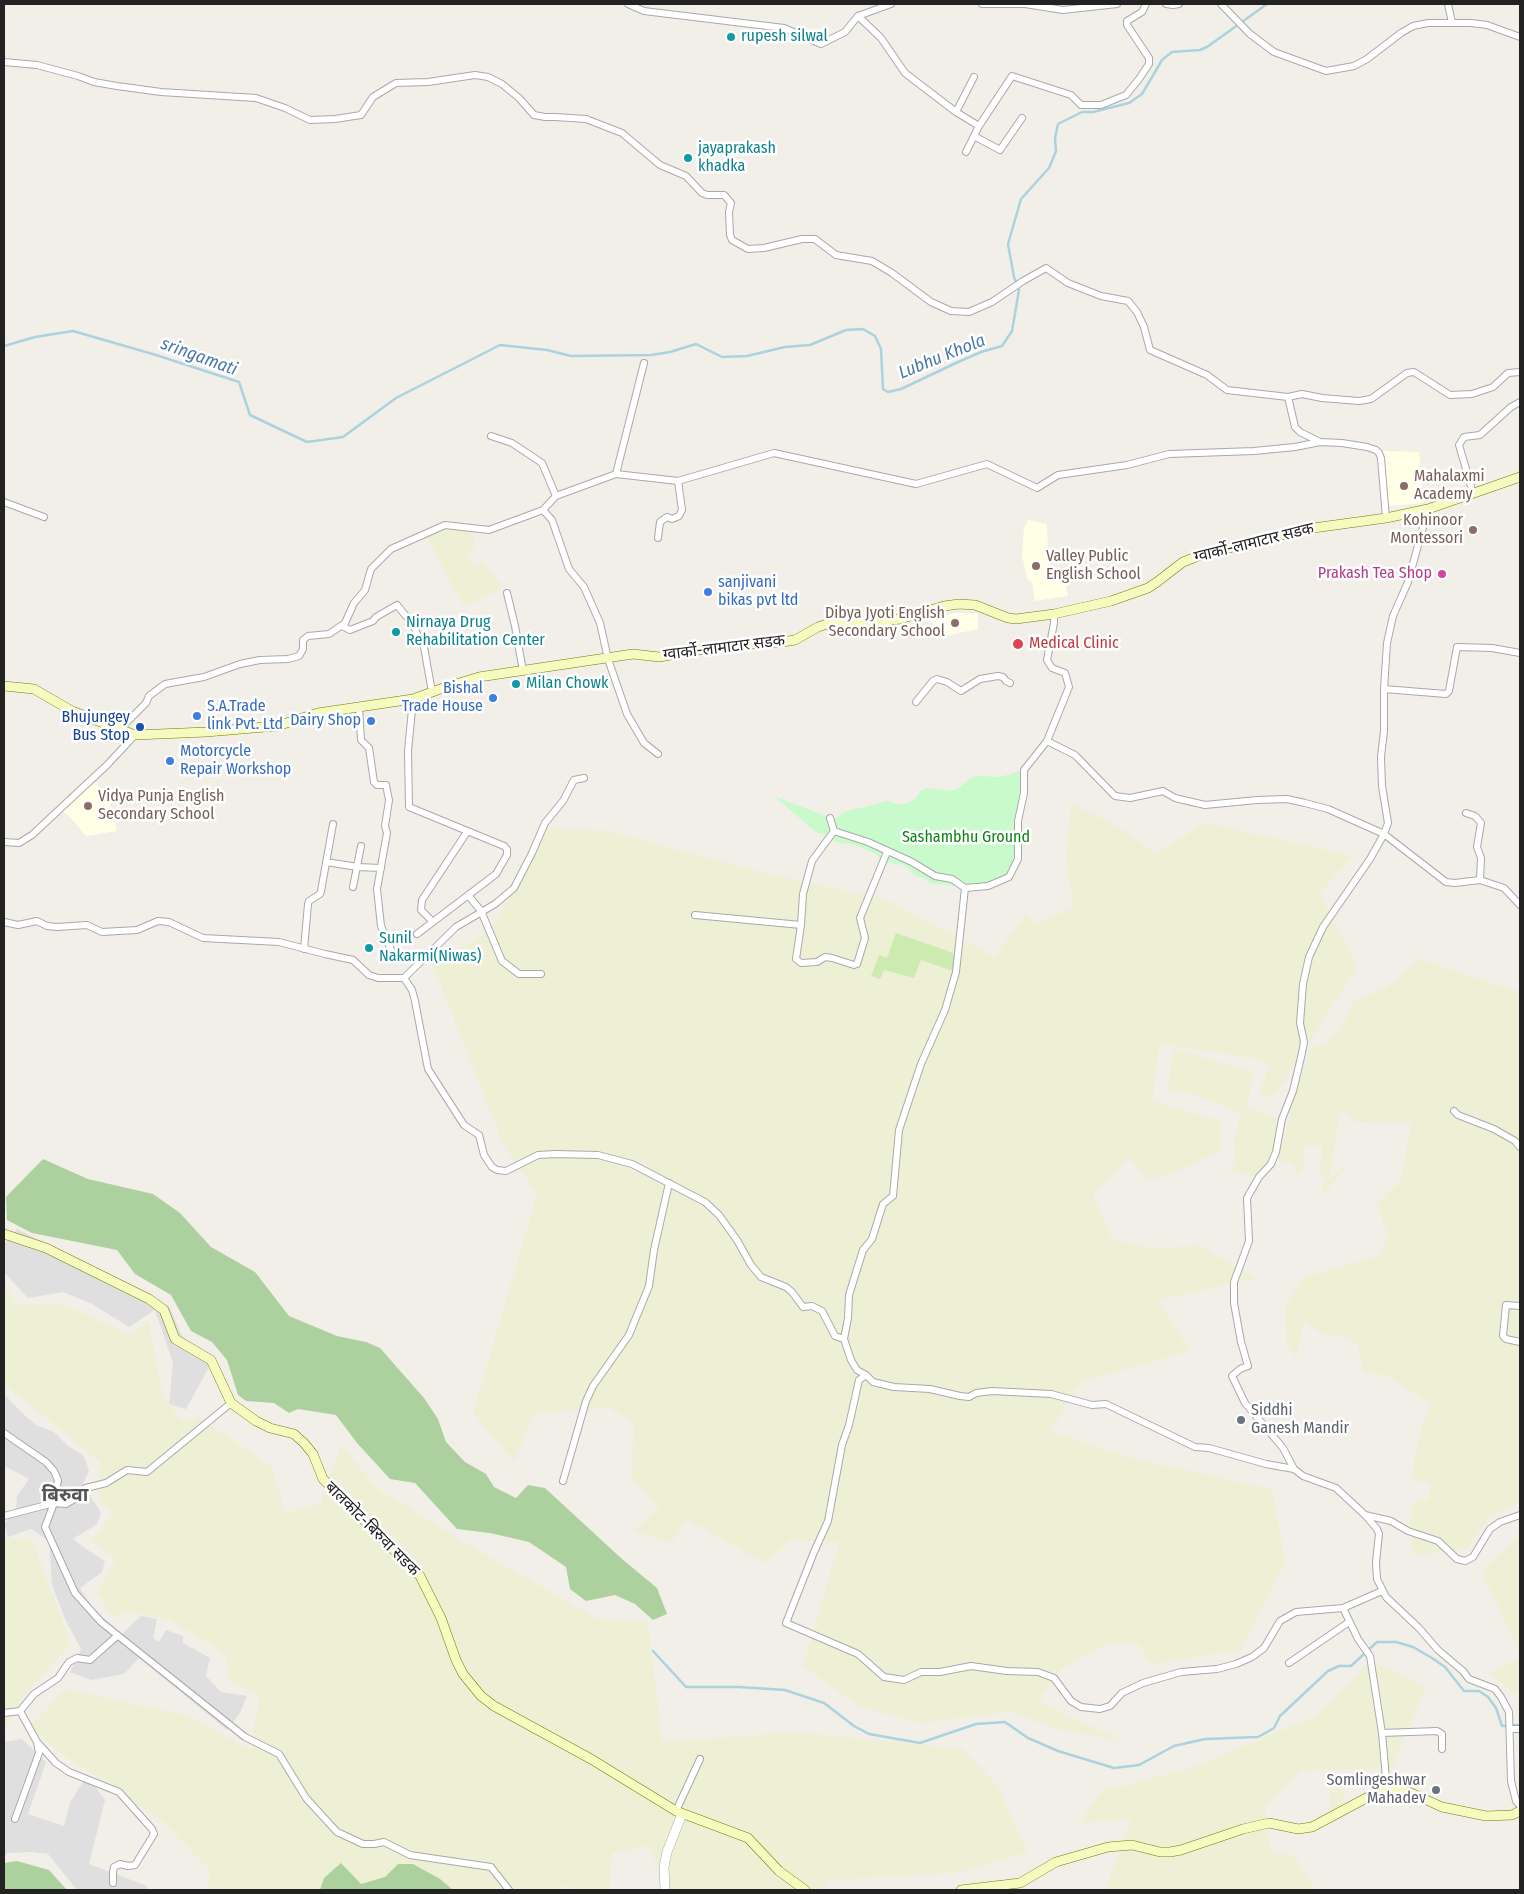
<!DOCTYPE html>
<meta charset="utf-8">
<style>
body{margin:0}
#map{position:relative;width:1524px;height:1894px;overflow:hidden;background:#f2efe9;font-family:"Fira Sans Condensed",sans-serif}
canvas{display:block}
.frame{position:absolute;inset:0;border:5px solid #222;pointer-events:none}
</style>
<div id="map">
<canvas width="1524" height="1894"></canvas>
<div class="frame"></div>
</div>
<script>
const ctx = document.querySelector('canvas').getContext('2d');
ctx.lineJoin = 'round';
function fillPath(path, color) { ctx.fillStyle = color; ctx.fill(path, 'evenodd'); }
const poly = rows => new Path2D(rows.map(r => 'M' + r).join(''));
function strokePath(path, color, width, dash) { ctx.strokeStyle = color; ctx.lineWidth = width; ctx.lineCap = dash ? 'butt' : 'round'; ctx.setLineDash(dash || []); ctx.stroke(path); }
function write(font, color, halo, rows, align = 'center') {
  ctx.font = font + ' "Fira Sans Condensed","Noto Sans Devanagari",sans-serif'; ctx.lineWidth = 5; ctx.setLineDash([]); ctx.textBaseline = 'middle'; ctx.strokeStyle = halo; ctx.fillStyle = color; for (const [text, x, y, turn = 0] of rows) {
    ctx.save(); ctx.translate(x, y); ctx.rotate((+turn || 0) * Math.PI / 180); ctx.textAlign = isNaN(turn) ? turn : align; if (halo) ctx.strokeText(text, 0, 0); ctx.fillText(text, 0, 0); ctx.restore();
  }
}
fillPath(poly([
 [17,1229,169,1306,182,1336,211,1357,208,1369,186,1409,169,1404,173,1363,155,1310,129,1327,92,1304,63,1292,28,1298,4,1272,4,1244],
 [4,1394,21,1412,36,1425,54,1432,69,1447,83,1455,89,1470,83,1484,101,1513,97,1524,73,1539,89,1551,105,1561,102,1572,80,1588,93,1609,122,1634,141,1616,157,1619,153,1638,159,1642,166,1630,183,1636,183,1643,210,1658,206,1676,221,1692,247,1696,240,1713,227,1730,139,1658,124,1674,91,1680,70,1672,81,1649,66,1621,52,1585,49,1541,31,1529,8,1537,4,1524,16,1509,17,1496,29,1479,4,1466],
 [22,1739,46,1762,28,1814,64,1826,70,1803,87,1775,105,1800,89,1864,147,1886,146,1890,77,1890,48,1854,31,1852,8,1853,4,1857,4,1742]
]), '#e0dfdf');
fillPath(poly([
 [1383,451,1419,452,1424,503,1388,506],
 [1028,520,1047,524,1049,577,1064,575,1068,596,1035,601,1032,582,1028,580,1022,556,1024,528],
 [955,613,978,613,978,629,949,635,932,632,933,618],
 [96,782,108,796,117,831,86,836,69,816,60,810]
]), '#ffffe5');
fillPath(poly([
 [446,527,473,530,475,547,467,552,473,565,482,562,504,588,464,607,427,536],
 [1071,803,1122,829,1156,853,1206,823,1353,856,1319,894,1358,966,1274,1097,1259,1094,1270,1065,1255,1058,1160,1044,1152,1101,1220,1121,1220,1151,1176,1172,1149,1180,1129,1158,1093,1193,1112,1239,1151,1248,1200,1246,1256,1278,1159,1300,1190,1351,1081,1382,1050,1431,1131,1458,1272,1489,1285,1561,1242,1650,1151,1664,1137,1642,1107,1644,1062,1669,1039,1702,1123,1741,1060,1730,1011,1712,921,1723,860,1707,803,1666,839,1543,792,1540,764,1563,688,1520,671,1543,633,1531,659,1507,631,1478,634,1425,610,1408,535,1413,514,1462,473,1413,537,1194,503,1144,433,966,492,928,536,848,542,828,608,831,765,873,887,900,995,957,1026,913,1037,924,1074,907,1066,862],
 [1416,958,1520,992,1520,1503,1490,1516,1468,1548,1414,1556,1409,1524,1414,1501,1429,1499,1431,1484,1411,1480,1419,1436,1430,1404,1385,1375,1363,1372,1358,1345,1343,1337,1322,1334,1304,1321,1296,1358,1287,1345,1285,1306,1303,1277,1380,1256,1388,1235,1376,1204,1401,1180,1411,1123,1357,1122,1340,1112,1329,1178,1346,1168,1319,1199,1326,1179,1320,1177,1322,1145,1304,1146,1304,1165,1302,1172,1297,1176,1294,1165,1278,1160,1298,1085,1313,1047,1324,1046,1341,1030,1353,1002,1384,988,1403,975],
 [1173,1048,1254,1073,1246,1107,1282,1119,1276,1152,1259,1177,1229,1171,1234,1164,1235,1151,1233,1143,1241,1114,1197,1095,1168,1090],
 [4,1282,16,1304,65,1305,127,1334,149,1322,163,1398,183,1421,199,1417,271,1466,286,1513,321,1503,341,1445,378,1489,491,1558,600,1620,648,1621,662,1742,798,1732,963,1749,997,1785,1028,1852,962,1872,829,1881,826,1890,669,1890,648,1846,612,1853,609,1890,577,1890,564,1885,561,1890,208,1890,210,1870,163,1822,63,1755,29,1727,66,1689,185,1715,251,1749,259,1695,229,1681,226,1654,168,1619,127,1612,113,1618,96,1592,116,1559,91,1541,113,1513,100,1503,100,1462,4,1384],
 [1520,1534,1520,1654,1482,1571],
 [4,1538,32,1540,71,1644,33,1685,4,1728],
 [1520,1656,1520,1693,1514,1695,1491,1673],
 [1371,1660,1426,1687,1392,1769,1302,1770,1265,1806,1271,1853,1294,1855,1315,1890,1105,1890,1131,1819,1079,1823,1101,1791,1191,1768,1314,1717],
 [1345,1779,1343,1808,1329,1814,1331,1780]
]), '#eef0d5');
fillPath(poly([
 [896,933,959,955,956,972,921,960,914,978,884,970,880,979,871,976,879,955,887,958]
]), '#cdebb0');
fillPath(poly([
 [43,1159,88,1179,153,1194,180,1213,211,1247,255,1272,289,1316,337,1336,366,1342,380,1348,424,1398,438,1419,446,1442,465,1462,486,1474,494,1487,516,1498,528,1485,545,1488,622,1559,657,1588,667,1614,653,1620,635,1604,615,1595,586,1601,570,1589,566,1567,529,1542,490,1533,457,1529,415,1483,390,1479,357,1443,336,1415,298,1409,289,1413,274,1403,246,1401,238,1395,227,1360,212,1342,191,1331,171,1295,135,1274,117,1250,32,1233,7,1220,6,1197],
 [17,1861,49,1870,67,1890,4,1890,4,1863],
 [341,1863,361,1884,385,1877,398,1864,413,1864,440,1879,453,1890,320,1890,324,1878]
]), '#add19e');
fillPath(poly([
 [1024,770,1018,859,1009,877,970,888,930,883,924,878,916,876,904,865,884,862,876,854,855,845,841,843,831,840,824,834,817,833,774,796,830,818,838,817,844,812,888,801,900,805,910,802,916,798,920,791,926,788,950,791,959,788,969,779,978,776,1000,777]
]), '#c8facc');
strokePath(poly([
 [4,346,35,337,73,331,156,355,239,382,250,415,307,442,343,437,396,398,500,345,547,350,571,356,651,355,670,352,696,344,722,357,747,356,785,347,810,345,846,330,863,329,875,336,881,349,883,389,888,392,901,389,956,363,981,352,1002,346,1012,331,1019,290,1014,277,1008,244,1021,199,1049,168,1056,151,1055,138,1058,124,1082,112,1093,112,1129,103,1142,94,1162,60,1172,52,1200,50,1207,47,1267,4],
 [653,1651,686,1687,739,1687,785,1690,824,1703,854,1726,869,1734,920,1743,976,1724,1005,1722,1028,1738,1058,1751,1114,1768,1139,1765,1174,1746,1205,1739,1258,1737,1274,1728,1280,1716,1328,1671,1339,1666,1351,1666,1377,1642,1396,1642,1413,1647,1432,1658,1445,1667,1464,1691,1479,1691,1488,1697,1496,1708,1502,1726,1520,1725]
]), '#aad3df', 2.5);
const minor = poly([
 [628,4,644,11,784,28,821,44,845,32,858,16,891,4],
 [982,4,1025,4,1063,10,1117,4],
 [1166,4,1173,5,1179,4],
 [1221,4,1250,34,1274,52,1326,71,1354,66,1367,59,1401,33,1413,26,1428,23,1471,23,1487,25,1520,37],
 [1448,4,1452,23],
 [858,16,881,38,905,73,956,112,979,126],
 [4,62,37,65,78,76,94,82,117,86,161,92,256,98,285,108,310,120,335,119,361,115,373,97,396,83,428,82,475,75,488,77,502,84,519,98,534,115,545,117,555,117,586,119,622,133,660,165,686,176,702,193,707,195,724,195,731,203,729,212,730,235,732,240,748,249,764,248,802,239,815,239,836,255,872,261,892,273,931,302,951,311,969,312,992,302,1023,281,1046,268,1068,283,1101,296,1128,301,1137,312,1144,327,1150,350,1207,375,1227,390,1288,397,1295,427,1300,432,1320,442,1342,443,1367,447,1376,450,1379,453,1381,458,1386,518],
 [956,112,974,77],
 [974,136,1000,150,1022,118],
 [966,152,979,126,1012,76,1071,95,1081,105,1101,105,1126,95,1139,79,1149,64,1149,58,1127,25,1127,21,1142,12,1146,4],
 [1288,397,1302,394,1322,398,1359,401,1371,399,1407,373,1414,372,1450,395,1472,394,1493,387,1508,373,1520,372],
 [491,436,512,443,542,463,556,496],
 [616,474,644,363],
 [1473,493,1459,445,1464,437,1480,435,1511,407,1520,402],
 [4,502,44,517],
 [1428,509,1408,582,1393,616,1387,643,1384,689,1384,731,1381,757,1382,786,1388,823,1384,834,1370,859,1323,927,1309,957,1303,984,1300,1023,1304,1042,1302,1053,1293,1091,1282,1119,1276,1152,1271,1164,1259,1177,1247,1198,1249,1241,1234,1282,1234,1303,1241,1342,1248,1366,1240,1369,1232,1376,1245,1403,1283,1448,1294,1469,1303,1476,1336,1488,1365,1515,1377,1529,1379,1534,1376,1562,1377,1579,1386,1597,1419,1628,1438,1650,1463,1671,1469,1679,1495,1689,1501,1697,1509,1712,1511,1781,1516,1801,1520,1806],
 [543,510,552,520,569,569,584,587,600,623,608,659,627,714,644,743,658,754],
 [658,538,660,522,667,517,672,519,679,516,682,510,678,481],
 [507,593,515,626,523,671],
 [1054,614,1054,623,1047,660,1052,668,1065,673,1069,687,1047,741,1075,755,1115,796,1130,798,1163,791,1175,798,1205,805,1257,800,1287,799,1305,803,1328,809,1384,834,1446,882,1455,883,1480,880,1504,888,1520,905],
 [342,626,350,630,373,621,376,617,397,605,414,626,417,634,424,647,432,692],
 [1384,689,1446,694,1449,691,1457,647,1492,648,1520,653],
 [413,699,408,751,409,807,504,846,507,849,507,855,496,874,417,934],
 [916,702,933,681,937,679,947,682,961,691,980,679,998,676,1003,677,1006,681,1010,683],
 [359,707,361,740,369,748,374,782,377,785,386,785,389,800,385,826,387,833,377,889,381,926,394,957],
 [120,729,146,703,149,696,165,684,204,677,240,664,260,660,288,659,299,656,303,649,303,640,308,636,329,634,345,623,354,603,365,590,371,569,391,549,445,525,489,530,543,510,556,496,616,474,678,481,774,453,916,484,987,464,1037,488,1058,475,1127,465,1169,454,1254,451,1295,447,1320,442],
 [1047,741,1024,770,1024,793,1018,821,1018,859,1009,877,988,886,965,888,956,972,945,1010,921,1064,899,1130,893,1196,883,1204,872,1239,863,1250,849,1295,848,1318,844,1339,851,1360,857,1370,866,1375,859,1380,849,1425,842,1445,828,1521,814,1552,786,1623,858,1654,884,1677,904,1680,921,1672,940,1672,971,1666,1007,1671,1038,1672,1054,1678,1071,1701,1081,1707,1100,1709,1110,1706,1122,1693,1143,1683,1181,1672,1217,1669,1236,1664,1252,1657,1264,1648,1280,1621,1296,1612,1343,1608,1382,1591],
 [1466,813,1475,816,1481,823,1477,847,1481,858,1480,880],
 [830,818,834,831,868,842,912,862,935,876,952,879,965,888],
 [834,831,812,861,803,894,801,925,796,959,801,963,817,962,825,957,832,958,854,965,857,964,865,938,860,918,887,852],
 [4,842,19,843,32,835,107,765,135,735],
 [326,862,358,867,381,868],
 [353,887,361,846],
 [468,895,481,911,502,961,519,974,541,974],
 [695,915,801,925],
 [4,922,18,925,37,921,47,926,57,927,87,925,102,932,137,930,158,921,169,922,203,938,279,942,325,954,353,960,369,975,378,978,404,978,412,990,415,1001,428,1069,464,1125,479,1135,484,1155,492,1167,497,1170,506,1171,538,1155,555,1154,598,1155,632,1164,705,1202,719,1215,737,1240,751,1265,761,1277,786,1287,792,1292,803,1307,812,1306,822,1311,835,1336,844,1339],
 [433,922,421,910,422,900,467,832],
 [304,949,308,904,309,901,320,894,321,891,333,824],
 [404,978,456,927,495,904,514,888,532,853,545,823,563,801,574,780,584,778],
 [1454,1111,1458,1115,1494,1129,1515,1141,1520,1147],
 [1520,1306,1506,1305,1503,1336,1506,1339,1520,1342],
 [866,1375,873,1382,894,1387,930,1389,960,1396,969,1397,976,1393,992,1391,1051,1394,1092,1405,1106,1404,1195,1447,1209,1448,1266,1464,1294,1469],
 [4,1433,46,1462,54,1471,58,1480,54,1503,45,1527,75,1593,101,1622,245,1737,279,1754,306,1798,337,1832,363,1844,374,1844,384,1842,410,1855,491,1867,509,1890],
 [563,1481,586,1401,593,1386,629,1335,649,1286,654,1250,669,1183],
 [1365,1515,1391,1521,1408,1531,1438,1541,1457,1559,1465,1561,1473,1557,1490,1529,1500,1522,1520,1515],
 [4,1516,54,1503,66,1504,73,1500,86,1488,106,1483,127,1470,147,1472,231,1403],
 [1343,1608,1358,1639,1370,1656,1382,1733,1387,1790],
 [1289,1663,1349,1622],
 [20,1711,34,1694,58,1678,69,1662,77,1658,90,1660,117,1636],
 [4,1713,20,1711,37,1742,39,1753,15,1819],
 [1510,1729,1520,1729],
 [1382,1733,1437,1731,1442,1734,1442,1749],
 [37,1742,56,1763,69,1772,119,1792,152,1829,154,1834,135,1865,128,1866,120,1864,114,1867,113,1872,113,1883],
 [676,1811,700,1759]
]);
const tertiary = poly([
 [665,1890,664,1867,667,1852,682,1814]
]);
const secondary = poly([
 [4,686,34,689,72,711,135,735,206,732,277,726,318,713,413,699,443,688,479,677,633,654,659,657,727,645,782,642,795,640,818,627,830,623,869,623,900,619,944,606,959,604,975,605,1008,618,1016,619,1054,614,1111,601,1148,588,1157,582,1183,562,1201,555,1306,529,1386,518,1428,509,1520,477],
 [4,1234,46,1248,149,1299,164,1310,175,1339,211,1360,231,1403,256,1421,270,1428,294,1434,304,1443,313,1454,323,1479,420,1576,441,1618,456,1660,463,1674,481,1696,494,1706,591,1759,676,1811,748,1838,779,1871,805,1890],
 [961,1890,1020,1883,1056,1862,1108,1847,1132,1845,1160,1852,1170,1852,1181,1850,1243,1829,1269,1823,1298,1829,1312,1827,1370,1796,1387,1790,1409,1792,1442,1807,1486,1816,1512,1815,1520,1811]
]);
strokePath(minor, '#a9a9a9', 8);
strokePath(tertiary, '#a9a9a9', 10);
strokePath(secondary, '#707d05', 10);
strokePath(minor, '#fff', 6);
strokePath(tertiary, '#fff', 9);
strokePath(secondary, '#f7fabf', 9);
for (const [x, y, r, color] of [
 [731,37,5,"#0f9aa8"],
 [688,158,5,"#0f9aa8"],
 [1404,486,5,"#8d6e63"],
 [1473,530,5,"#8d6e63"],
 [1036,566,5,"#8d6e63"],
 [1442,574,5,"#d1479c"],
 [708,592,5,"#3f7fe0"],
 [955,623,5,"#8d6e63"],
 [396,632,5,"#0f9aa8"],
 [1018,644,6,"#e0444e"],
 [516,684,5,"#0f9aa8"],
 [493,698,5,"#3f7fe0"],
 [197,716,5,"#3f7fe0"],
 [371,721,5,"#3f7fe0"],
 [140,727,5,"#1a4fb4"],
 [170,761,5,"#3f7fe0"],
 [88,806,5,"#8d6e63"],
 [369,948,5,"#0f9aa8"],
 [1241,1420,5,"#6b7280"],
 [1436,1790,5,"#6b7280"]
]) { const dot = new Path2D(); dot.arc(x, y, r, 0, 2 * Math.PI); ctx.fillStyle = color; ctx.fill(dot); strokePath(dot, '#fff', 2); }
write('16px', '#0d838f', '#fff', [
 ["rupesh silwal",741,37],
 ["jayaprakash",698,149],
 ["khadka",698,167],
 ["Nirnaya Drug",406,623],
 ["Rehabilitation Center",406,641],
 ["Milan Chowk",526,684],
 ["Sunil",379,939],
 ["Nakarmi(Niwas)",379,957]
], 'left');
write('16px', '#785e54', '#fff', [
 ["Mahalaxmi",1414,477],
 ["Academy",1414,495],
 ["Kohinoor",1463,521,"right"],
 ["Montessori",1463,539,"right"],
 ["Valley Public",1046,557],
 ["English School",1046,575],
 ["Dibya Jyoti English",945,614,"right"],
 ["Secondary School",945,632,"right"],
 ["Vidya Punja English",98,797],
 ["Secondary School",98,815]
], 'left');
write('16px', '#222', '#fff', [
 ["ग्वार्को-लामाटार सडक",1254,543,-14],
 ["ग्वार्को-लामाटार सडक",724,648,-7],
 ["बालकोट-बिरुवा सडक",372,1529,45]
]);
write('16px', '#b23c85', '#fff', [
 ["Prakash Tea Shop",1432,574]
], 'right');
write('16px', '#366cbe', '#fff', [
 ["sanjivani",718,583],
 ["bikas pvt ltd",718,601],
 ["Bishal",483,689,"right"],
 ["Trade House",483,707,"right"],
 ["S.A.Trade",207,707],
 ["link Pvt. Ltd",207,725],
 ["Dairy Shop",361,721,"right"],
 ["Motorcycle",180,752],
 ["Repair Workshop",180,770]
], 'left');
write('16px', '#be3a42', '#fff', [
 ["Medical Clinic",1029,644]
], 'left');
write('16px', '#164399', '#fff', [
 ["Bhujungey",130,718],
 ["Bus Stop",130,736]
], 'right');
write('16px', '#0c8416', '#fff', [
 ["Sashambhu Ground",966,838]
]);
write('16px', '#5b616d', '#fff', [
 ["Siddhi",1251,1411],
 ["Ganesh Mandir",1251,1429],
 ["Somlingeshwar",1426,1781,"right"],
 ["Mahadev",1426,1799,"right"]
], 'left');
write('italic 18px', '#4a7aab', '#fff', [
 ["sringamati",199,357,20],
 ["Lubhu Khola",942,357,-22]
]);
write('bold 19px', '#555', '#fff', [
 ["बिरुवा",65,1496]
]);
</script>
